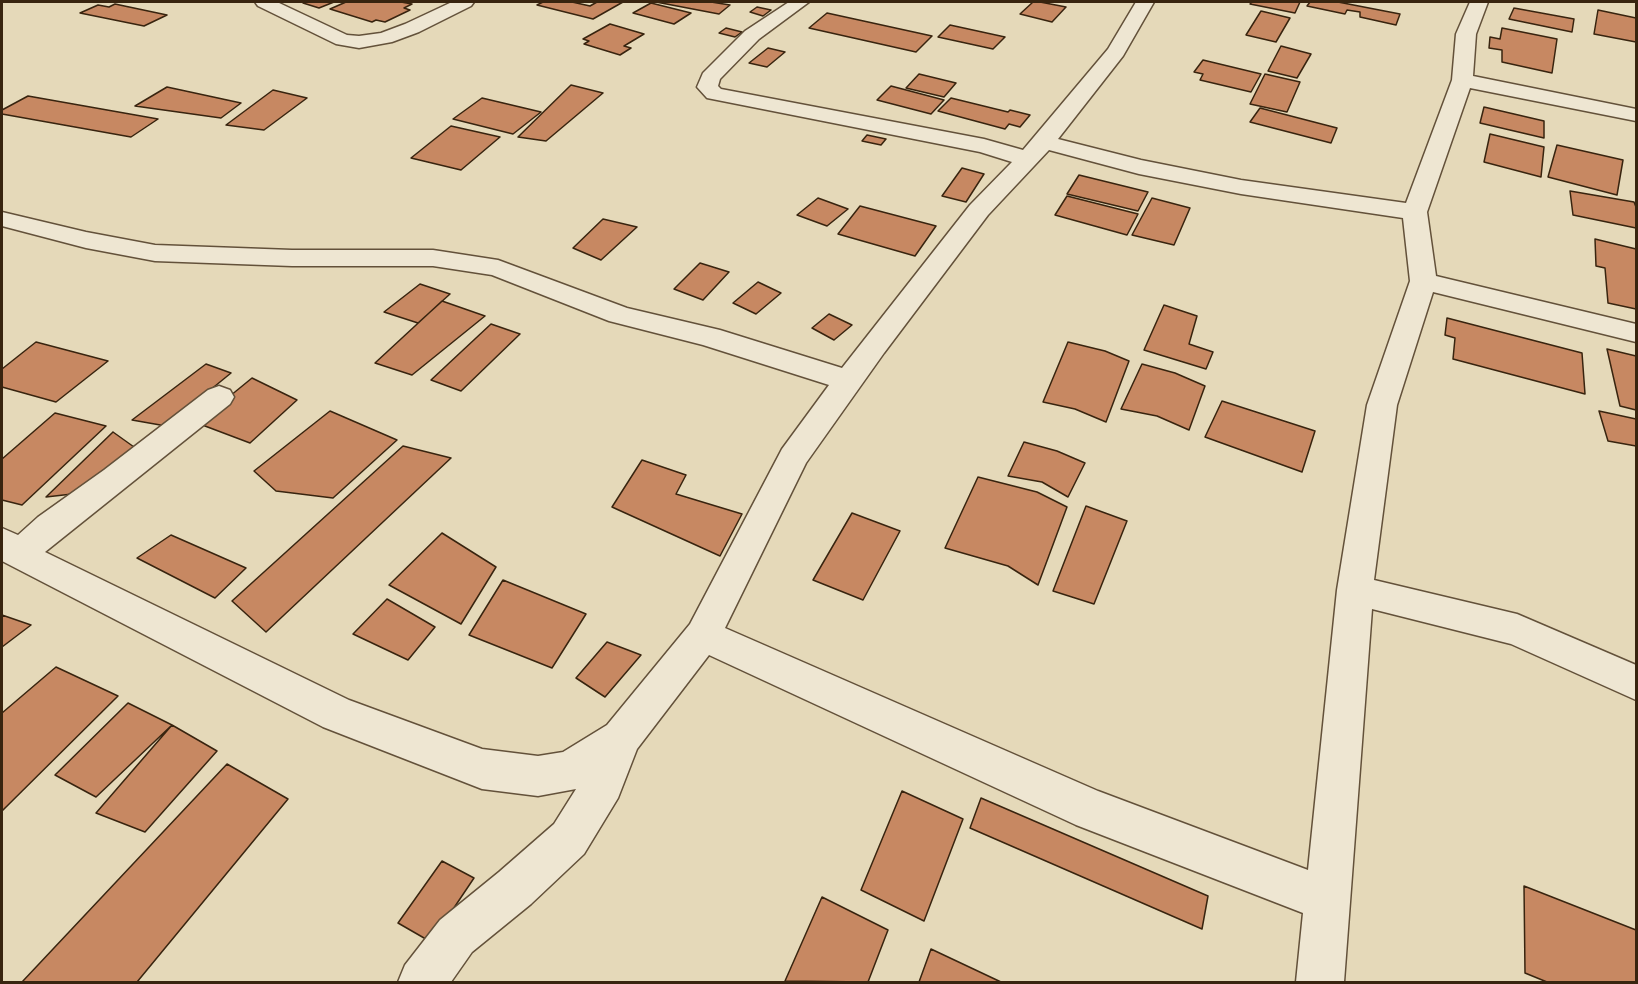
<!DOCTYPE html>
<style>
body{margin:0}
#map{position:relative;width:1638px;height:984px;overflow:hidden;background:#e5d9b9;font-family:"IM FELL French Canon",serif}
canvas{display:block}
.frame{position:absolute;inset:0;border:3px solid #38240f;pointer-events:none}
</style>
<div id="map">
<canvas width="1638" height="984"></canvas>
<div class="frame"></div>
</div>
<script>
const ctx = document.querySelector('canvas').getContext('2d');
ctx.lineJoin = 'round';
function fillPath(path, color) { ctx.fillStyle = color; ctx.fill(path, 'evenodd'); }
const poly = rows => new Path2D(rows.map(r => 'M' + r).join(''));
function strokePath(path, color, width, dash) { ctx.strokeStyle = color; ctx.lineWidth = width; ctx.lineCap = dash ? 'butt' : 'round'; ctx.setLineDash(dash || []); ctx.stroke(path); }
const building = poly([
 [306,2,334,2,319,8,303,3,306,2],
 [346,2,401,2,412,4,404,8,410,10,385,22,376,20,372,22,330,9,346,2],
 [543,2,572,2,590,6,597,2,623,2,593,19,537,5,543,2],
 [656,2,711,2,730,5,719,14,656,2],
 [1033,2,1040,2,1066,7,1052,22,1020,14,1033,2],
 [1252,2,1300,2,1295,13,1250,4,1252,2],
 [1310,2,1338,2,1400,14,1396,25,1360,17,1360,12,1347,10,1345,14,1307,6,1310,2],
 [651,3,691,13,674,24,633,13,651,3],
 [115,4,167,15,144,26,80,13,98,5,109,7,115,4],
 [757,7,771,10,763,16,750,12,757,7],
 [1514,8,1574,19,1572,32,1509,19,1514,8],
 [1598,10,1636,18,1636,42,1594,34,1598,10],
 [1261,11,1290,18,1276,42,1246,35,1261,11],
 [827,13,932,36,916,52,809,28,827,13],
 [610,24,644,34,624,46,631,48,620,55,584,44,589,41,583,39,610,24],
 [950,25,1005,37,993,49,938,37,950,25],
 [726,28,742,32,735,37,719,33,726,28],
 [1502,28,1557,39,1552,73,1502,62,1502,50,1489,48,1490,37,1500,39,1502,28],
 [1281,46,1311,54,1297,78,1268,71,1281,46],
 [768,48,785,52,767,67,749,63,768,48],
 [1203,60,1261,74,1251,92,1200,80,1203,74,1194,72,1203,60],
 [919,74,956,83,944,97,906,88,919,74],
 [1265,74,1300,82,1287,112,1250,104,1265,74],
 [571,85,603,93,546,141,518,137,571,85],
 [891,86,944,100,931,114,877,100,891,86],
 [167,87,241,103,221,118,135,106,167,87],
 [273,90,307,98,264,130,226,125,273,90],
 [28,96,158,119,131,137,2,114,2,110,28,96],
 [482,98,541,112,513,134,453,119,482,98],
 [951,98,1008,112,1010,110,1030,115,1020,127,1009,124,1005,129,938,111,951,98],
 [1484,107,1544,121,1544,138,1480,123,1484,107],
 [1260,108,1337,128,1331,143,1250,122,1260,108],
 [451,126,500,137,461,170,411,158,451,126],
 [1490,134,1544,147,1541,177,1484,162,1490,134],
 [867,135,886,139,881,145,862,141,867,135],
 [1557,145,1623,160,1617,195,1548,177,1557,145],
 [962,168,984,174,966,202,942,196,962,168],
 [1079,175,1148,192,1138,211,1067,194,1079,175],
 [1570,191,1634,202,1636,207,1636,228,1573,215,1570,191],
 [1067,196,1138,214,1127,235,1055,215,1067,196],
 [818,198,848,209,827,226,797,215,818,198],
 [1152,198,1190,208,1174,245,1132,235,1152,198],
 [860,206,936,226,915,256,838,234,860,206],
 [603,219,637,227,601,260,573,248,603,219],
 [1595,239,1636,249,1636,309,1608,303,1605,268,1596,266,1595,239],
 [700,263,729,272,703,300,674,289,700,263],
 [758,282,781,293,756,314,733,303,758,282],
 [420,284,450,294,418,323,384,312,420,284],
 [442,301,485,316,412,375,375,363,442,301],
 [1164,305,1197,316,1189,344,1213,352,1206,369,1144,350,1164,305],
 [829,314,852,325,834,340,812,328,829,314],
 [1447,318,1582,353,1585,394,1453,359,1455,338,1445,335,1447,318],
 [491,324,520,334,461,391,431,380,491,324],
 [36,342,108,361,56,402,2,387,2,369,36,342],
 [1068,342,1105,351,1129,361,1106,422,1075,409,1043,402,1068,342],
 [1607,349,1636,356,1636,410,1620,406,1607,349],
 [206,364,231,373,166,426,132,420,206,364],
 [1142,364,1175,373,1205,386,1189,430,1157,416,1121,409,1142,364],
 [252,378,297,400,250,443,197,423,252,378],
 [1222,401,1315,431,1302,472,1205,437,1222,401],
 [330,411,397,440,333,498,276,491,254,471,330,411],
 [1599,411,1636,419,1636,446,1608,441,1599,411],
 [55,413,106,426,22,505,2,500,2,459,55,413],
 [113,432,134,447,81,493,46,497,113,432],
 [1024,442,1057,451,1085,463,1068,497,1042,482,1008,476,1024,442],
 [403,446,451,458,266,632,232,601,403,446],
 [642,460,686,475,676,494,742,514,720,556,612,507,642,460],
 [978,477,1037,492,1067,507,1038,585,1008,566,945,548,978,477],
 [1086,506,1127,521,1094,604,1053,591,1086,506],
 [852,513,900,531,863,600,813,580,852,513],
 [442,533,496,567,461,624,389,585,442,533],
 [171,535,246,568,215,598,137,558,171,535],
 [503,580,586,614,552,668,469,635,503,580],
 [387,599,435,627,408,660,353,634,387,599],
 [2,615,31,625,2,647,2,615],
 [607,642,641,655,605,697,576,678,607,642],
 [56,667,118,696,2,811,2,713,56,667],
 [128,703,172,725,96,797,55,775,128,703],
 [172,725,217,751,145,832,96,813,172,725],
 [227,764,288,799,137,982,22,982,227,764],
 [902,791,963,819,924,921,861,890,902,791],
 [981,798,1208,896,1202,929,970,828,981,798],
 [442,861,474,878,431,942,398,923,442,861],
 [1524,886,1636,930,1636,982,1547,982,1525,973,1524,886],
 [822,897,888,930,868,982,785,981,822,897],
 [931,949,1001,982,919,982,931,949]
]);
fillPath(building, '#c78862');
strokePath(building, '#38240f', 1.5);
const minor = poly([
 [255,2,277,2,347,35,359,36,381,33,405,24,452,2,474,2,471,6,419,32,392,42,359,48,336,44,258,6,255,2],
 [789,2,809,2,759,39,720,79,718,86,721,89,984,139,1023,150,1108,49,1136,2,1154,2,1123,56,1058,139,1141,160,1241,180,1406,203,1452,80,1456,34,1470,2,1488,2,1476,34,1473,76,1636,109,1636,121,1470,88,1427,212,1436,276,1636,324,1636,342,1433,292,1397,405,1374,580,1517,614,1636,665,1636,700,1511,644,1372,609,1344,982,1296,982,1303,913,1076,825,709,655,637,749,618,798,584,854,531,904,472,952,451,982,398,982,405,965,440,920,499,872,554,824,576,789,538,796,482,789,323,727,2,561,2,528,18,535,38,517,104,470,208,390,219,386,230,390,234,397,230,404,45,552,349,700,482,749,538,756,563,752,607,725,690,624,782,449,829,385,703,345,609,321,492,275,433,266,292,266,155,261,86,248,2,226,2,212,86,232,155,245,292,250,433,250,498,260,627,308,720,330,842,368,970,205,1012,162,980,152,707,98,697,87,703,73,745,31,789,2],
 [1049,150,1139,174,1241,194,1403,218,1410,281,1367,405,1337,590,1308,870,1098,791,725,628,806,463,884,353,988,215,1049,150]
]);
strokePath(minor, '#63513a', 3);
fillPath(minor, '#eee6d2');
</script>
